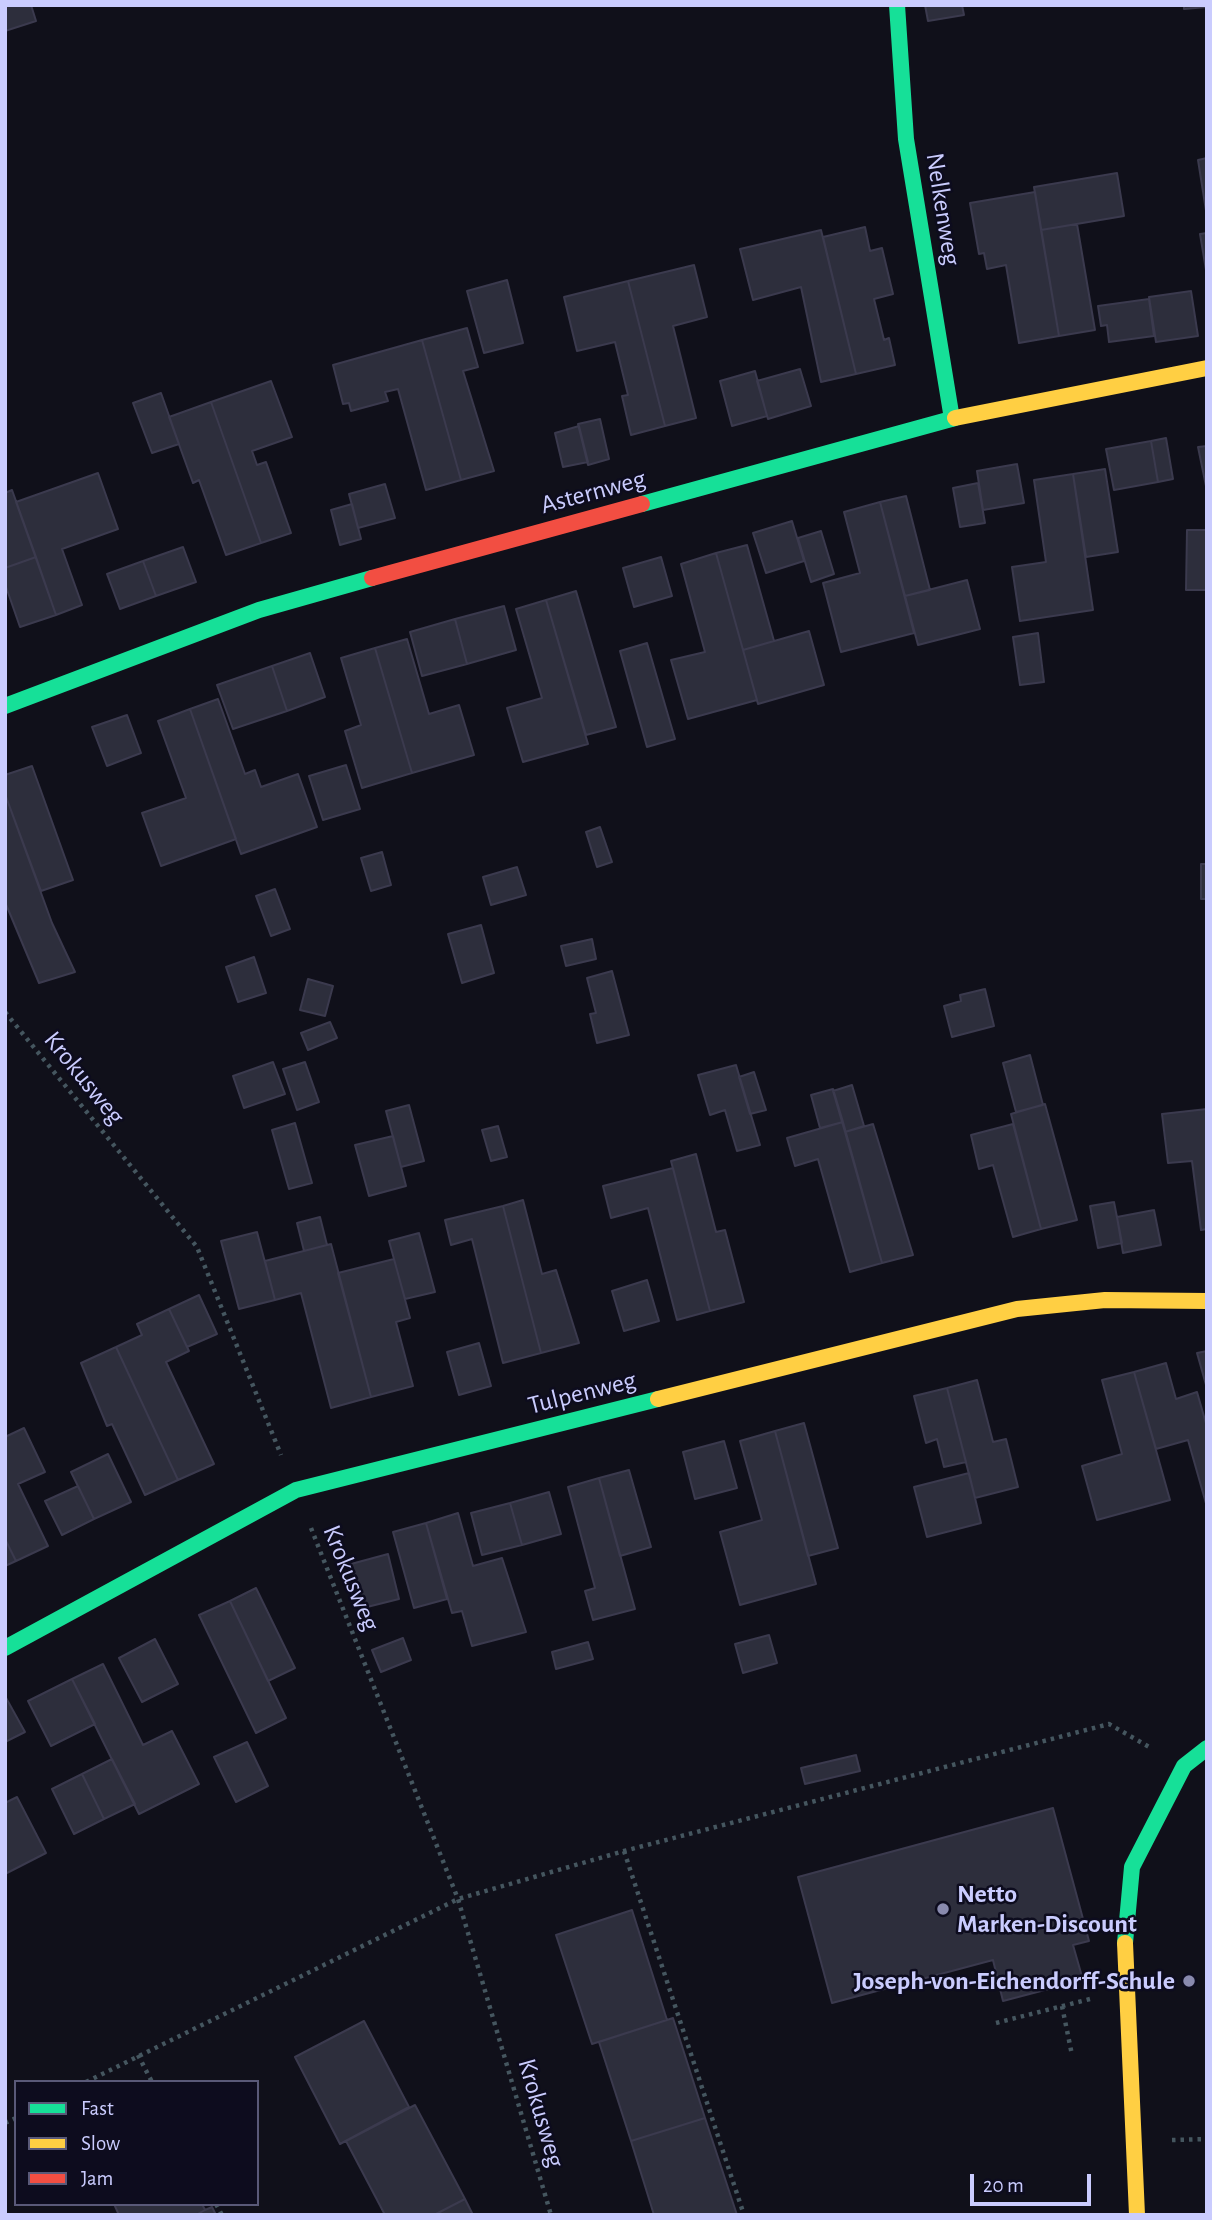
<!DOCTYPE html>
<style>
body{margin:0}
#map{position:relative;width:1212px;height:2220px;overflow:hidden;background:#10101a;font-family:"Alegreya Sans",sans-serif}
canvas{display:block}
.frame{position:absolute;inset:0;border:7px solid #caccfe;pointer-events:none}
.legend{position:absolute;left:14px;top:2080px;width:245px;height:126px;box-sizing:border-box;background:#0d0c1e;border:2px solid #595978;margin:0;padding:9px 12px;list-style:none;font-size:21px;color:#caccfe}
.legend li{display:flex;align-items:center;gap:14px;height:35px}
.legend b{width:35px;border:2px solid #595978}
.scale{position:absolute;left:970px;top:2174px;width:121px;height:32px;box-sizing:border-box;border:4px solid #caccfe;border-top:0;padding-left:9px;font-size:21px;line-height:24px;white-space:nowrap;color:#caccfe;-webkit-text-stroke:5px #0d0c1e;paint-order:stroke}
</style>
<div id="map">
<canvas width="1212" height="2220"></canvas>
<div class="frame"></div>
<ul class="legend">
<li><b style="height:9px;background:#16e098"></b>Fast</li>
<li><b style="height:9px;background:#ffcf43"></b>Slow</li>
<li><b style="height:9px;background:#f24e42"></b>Jam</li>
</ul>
<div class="scale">20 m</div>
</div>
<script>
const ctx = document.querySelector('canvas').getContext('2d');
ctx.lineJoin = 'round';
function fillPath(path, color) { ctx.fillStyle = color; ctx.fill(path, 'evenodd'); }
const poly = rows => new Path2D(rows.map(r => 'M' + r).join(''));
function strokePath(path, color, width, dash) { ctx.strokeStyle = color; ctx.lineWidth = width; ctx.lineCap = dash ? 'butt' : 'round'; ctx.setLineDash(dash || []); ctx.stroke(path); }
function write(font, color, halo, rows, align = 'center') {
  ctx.font = font + ' "Alegreya Sans",sans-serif'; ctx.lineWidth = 5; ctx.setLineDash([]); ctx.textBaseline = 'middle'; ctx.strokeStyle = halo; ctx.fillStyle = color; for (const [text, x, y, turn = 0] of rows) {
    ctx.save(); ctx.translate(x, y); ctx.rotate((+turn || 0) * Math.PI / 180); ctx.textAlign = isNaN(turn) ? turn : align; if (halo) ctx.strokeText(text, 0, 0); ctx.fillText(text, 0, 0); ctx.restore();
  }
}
const building = poly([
 [5,5,31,5,36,21,5,31,5,5],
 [925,5,962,5,964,15,928,21,925,5],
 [1184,5,1207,5,1207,7,1184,9,1184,5],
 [1207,158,1207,217,1198,160,1207,158],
 [1117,173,1124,216,1041,230,1034,187,1117,173],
 [1035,192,1059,336,1019,343,1006,265,987,269,984,253,979,254,970,203,1035,192],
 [1077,224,1095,330,1059,336,1041,230,1077,224],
 [865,227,870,251,882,248,893,294,874,299,884,340,889,338,895,365,856,374,823,237,865,227],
 [821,230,856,374,821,382,801,287,753,300,740,249,821,230],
 [1207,233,1207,276,1200,234,1207,233],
 [694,265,707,317,673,326,696,418,665,426,628,281,694,265],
 [507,280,523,343,484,353,467,291,507,280],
 [628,281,665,426,631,435,622,396,628,395,615,342,577,351,564,297,628,281],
 [1191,291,1198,336,1156,342,1149,297,1191,291],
 [1149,299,1154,336,1109,342,1107,325,1101,326,1098,306,1149,299],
 [467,328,478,367,463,371,494,471,461,480,422,340,467,328],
 [422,340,461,480,426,490,398,389,385,392,388,401,351,411,349,403,343,404,333,365,422,340],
 [800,369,811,406,768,419,757,381,800,369],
 [755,371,767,416,732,426,720,381,755,371],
 [271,381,292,437,252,451,257,465,266,462,291,533,261,543,211,402,271,381],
 [161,393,179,444,152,453,133,403,161,393],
 [211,402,261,543,226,555,199,480,193,483,169,417,211,402],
 [600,419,609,459,588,465,578,424,600,419],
 [579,426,588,462,563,467,555,433,579,426],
 [1166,438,1173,479,1158,482,1151,441,1166,438],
 [1151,441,1158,482,1114,490,1106,449,1151,441],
 [1207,446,1207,491,1198,447,1207,446],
 [1017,464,1024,503,983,510,977,471,1017,464],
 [1105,469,1118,552,1086,557,1073,474,1105,469],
 [98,473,118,529,62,549,82,605,56,615,16,502,98,473],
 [1073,474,1093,610,1020,621,1012,567,1046,562,1034,480,1073,474],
 [978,483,985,523,960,527,953,488,978,483],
 [385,484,395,518,358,528,349,494,385,484],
 [12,490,36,557,5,568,5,493,12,490],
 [906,496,930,590,905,596,880,502,906,496],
 [880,502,914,633,841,652,823,583,860,573,844,512,880,502],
 [352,504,361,539,340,545,331,510,352,504],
 [792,521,804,561,766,573,753,533,792,521],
 [1187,530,1207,530,1207,590,1186,590,1187,530],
 [821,531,834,574,811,582,798,538,821,531],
 [747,545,774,641,743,650,716,553,747,545],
 [183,547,196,582,156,596,143,561,183,547],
 [716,553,757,700,688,719,671,660,705,652,681,564,716,553],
 [36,557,56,615,20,627,5,584,5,568,36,557],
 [661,557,672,596,634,607,623,568,661,557],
 [143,561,156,596,120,609,107,574,143,561],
 [967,580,980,629,918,645,905,596,967,580],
 [576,591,616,727,586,735,546,600,576,591],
 [546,600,588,744,523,762,507,708,542,698,516,609,546,600],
 [504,606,516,650,467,664,455,619,504,606],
 [455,619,467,664,422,676,410,632,455,619],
 [809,631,824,685,758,704,743,650,809,631],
 [1038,633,1044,682,1020,685,1013,637,1038,633],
 [407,639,429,714,459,705,474,755,412,773,375,648,407,639],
 [647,643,675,739,647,747,620,651,647,643],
 [375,648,412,773,362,788,345,731,361,725,341,658,375,648],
 [310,653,325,697,287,711,272,666,310,653],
 [272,666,287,711,233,729,217,685,272,666],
 [218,699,245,774,255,770,261,787,298,774,317,827,241,854,190,709,218,699],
 [190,709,236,839,161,866,142,813,186,798,158,721,190,709],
 [127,715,141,753,107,766,92,727,127,715],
 [346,765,360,809,323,820,309,776,346,765],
 [32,766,73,880,41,891,5,794,5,775,32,766],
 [5,794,52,923,75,972,39,983,5,902,5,794],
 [600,827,612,862,597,867,586,832,600,827],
 [382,852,391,885,371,891,361,858,382,852],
 [1201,864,1207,864,1207,899,1201,899,1201,864],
 [517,867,526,895,491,905,483,877,517,867],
 [275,889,290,929,271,936,256,896,275,889],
 [481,925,494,973,462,983,448,934,481,925],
 [592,939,596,959,566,966,561,946,592,939],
 [254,957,266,993,238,1002,226,967,254,957],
 [612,971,629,1035,597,1043,590,1014,596,1013,587,978,612,971],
 [308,979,333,986,325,1016,300,1010,308,979],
 [985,989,994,1026,952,1037,944,1006,961,1001,960,995,985,989],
 [330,1022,337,1038,308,1050,301,1033,330,1022],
 [1030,1055,1043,1105,1016,1112,1003,1063,1030,1055],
 [273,1062,285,1094,244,1108,233,1076,273,1062],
 [305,1062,319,1102,297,1110,283,1069,305,1062],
 [736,1065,760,1145,737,1151,725,1110,710,1115,698,1075,736,1065],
 [754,1072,766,1110,750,1114,739,1077,754,1072],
 [852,1085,864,1126,845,1132,833,1091,852,1085],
 [833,1089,843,1122,820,1128,811,1095,833,1089],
 [1045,1104,1077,1220,1041,1229,1011,1114,1045,1104],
 [409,1105,424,1161,401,1167,386,1111,409,1105],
 [1207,1109,1207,1229,1201,1230,1192,1161,1168,1163,1162,1114,1207,1109],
 [843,1122,882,1263,850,1272,818,1159,795,1166,787,1138,843,1122],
 [295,1123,312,1183,289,1189,272,1130,295,1123],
 [873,1124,913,1255,882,1263,845,1132,873,1124],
 [1013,1124,1041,1229,1013,1237,993,1165,979,1169,971,1135,1013,1124],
 [498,1126,507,1157,491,1161,482,1130,498,1126],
 [393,1136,406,1186,369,1196,355,1145,393,1136],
 [696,1154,716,1232,725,1230,744,1302,710,1311,671,1161,696,1154],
 [673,1168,710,1311,677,1320,648,1208,611,1218,603,1186,673,1168],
 [523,1200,542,1274,556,1270,579,1343,541,1353,503,1206,523,1200],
 [1114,1202,1122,1243,1098,1248,1090,1206,1114,1202],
 [503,1206,541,1353,503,1363,472,1239,451,1245,445,1220,503,1206],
 [1154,1210,1161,1245,1123,1253,1117,1217,1154,1210],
 [320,1217,327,1245,304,1251,297,1223,320,1217],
 [257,1232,275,1300,239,1309,221,1241,257,1232],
 [419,1233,435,1292,405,1299,389,1241,419,1233],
 [331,1244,371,1397,331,1408,301,1293,275,1300,265,1261,331,1244],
 [394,1259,410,1318,396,1322,413,1386,371,1397,338,1273,394,1259],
 [647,1280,659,1321,624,1331,612,1291,647,1280],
 [199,1295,217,1334,187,1347,169,1309,199,1295],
 [169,1309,189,1351,166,1362,214,1464,178,1480,116,1347,142,1335,137,1324,169,1309],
 [479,1343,491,1386,459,1395,447,1352,479,1343],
 [116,1347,178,1480,145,1495,112,1424,107,1426,81,1363,116,1347],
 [1207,1351,1207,1385,1206,1385,1197,1353,1207,1351],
 [1166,1363,1176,1399,1197,1392,1207,1427,1207,1507,1188,1440,1156,1449,1134,1372,1166,1363],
 [1134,1372,1170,1500,1097,1520,1082,1466,1122,1454,1102,1380,1134,1372],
 [977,1380,993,1442,1006,1439,1018,1487,975,1498,947,1388,977,1380],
 [947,1388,966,1462,944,1467,937,1439,926,1443,914,1396,947,1388],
 [804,1423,838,1548,808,1556,775,1431,804,1423],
 [24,1428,45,1472,18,1484,48,1546,16,1561,5,1539,5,1437,24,1428],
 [775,1431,816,1584,740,1605,720,1532,762,1520,740,1441,775,1431],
 [724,1441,737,1488,695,1499,683,1452,724,1441],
 [108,1454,131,1502,94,1519,71,1472,108,1454],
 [629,1470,651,1547,620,1556,599,1478,629,1470],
 [969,1473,981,1523,927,1537,914,1487,969,1473],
 [599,1478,635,1609,593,1620,585,1591,595,1588,568,1487,599,1478],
 [78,1486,94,1519,62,1535,45,1501,78,1486],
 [549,1492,561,1534,522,1545,510,1503,549,1492],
 [510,1503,522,1545,482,1555,471,1513,510,1503],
 [458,1513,473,1566,502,1558,526,1632,472,1646,462,1611,452,1613,426,1523,458,1513],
 [426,1523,447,1599,414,1608,393,1532,426,1523],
 [5,1539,16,1561,5,1566,5,1539],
 [388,1554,399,1599,363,1608,351,1564,388,1554],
 [256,1588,295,1668,268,1681,230,1601,256,1588],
 [230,1601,286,1718,256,1733,199,1615,230,1601],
 [769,1635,777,1663,743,1673,735,1644,769,1635],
 [403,1638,411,1660,381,1672,372,1650,403,1638],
 [155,1639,178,1684,142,1702,119,1658,155,1639],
 [588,1642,593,1659,556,1669,552,1652,588,1642],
 [103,1664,143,1745,172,1731,199,1784,139,1814,72,1679,103,1664],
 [72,1679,95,1724,51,1746,28,1701,72,1679],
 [5,1696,25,1732,5,1742,5,1696],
 [247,1742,268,1786,236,1802,214,1757,247,1742],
 [856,1755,860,1771,805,1784,801,1768,856,1755],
 [112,1759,135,1804,104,1819,82,1774,112,1759],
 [82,1774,104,1819,74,1834,52,1789,82,1774],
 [17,1797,46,1853,5,1874,5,1803,17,1797],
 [1053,1808,1089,1941,1073,1945,1083,1980,1003,2001,993,1960,832,2003,798,1877,1053,1808],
 [632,1910,667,2020,592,2044,556,1935,632,1910],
 [673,2018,705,2118,631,2141,599,2042,673,2018],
 [364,2021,409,2107,340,2144,295,2057,364,2021],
 [415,2105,465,2199,434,2215,385,2215,346,2141,415,2105],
 [705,2118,737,2215,654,2215,631,2141,705,2118],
 [465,2199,473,2215,434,2215,465,2199],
 [114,2204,202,2204,205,2210,196,2215,119,2215,114,2204],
 [212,2207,216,2215,196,2215,205,2210,212,2207]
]);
fillPath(building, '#2d2e3c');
strokePath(building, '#3b3a4e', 2);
strokePath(poly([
 [5,1012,197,1247,281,1455],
 [311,1528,458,1899,551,2215],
 [624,1851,744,2215],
 [1062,2006,1072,2055],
 [996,2023,1090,1999],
 [138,2055,152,2082],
 [86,2082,458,1899,624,1851,1109,1724,1151,1748],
 [5,2123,16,2118],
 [1172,2140,1207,2139],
 [216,2204,222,2215]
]), '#45565f', 4.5, [3.5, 5]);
strokePath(poly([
 [897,5,906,139,952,419],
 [642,504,955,418],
 [5,706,259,610,372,578],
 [5,1648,296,1490,658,1399],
 [1125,1943,1132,1867,1184,1766,1207,1748]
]), '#16e098', 16);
strokePath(poly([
 [955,418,1207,368],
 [658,1399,1017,1309,1105,1300,1207,1301],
 [1125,1943,1137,2215]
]), '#ffcf43', 16);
strokePath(poly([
 [372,578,642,504]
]), '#f24e42', 16);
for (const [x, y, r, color] of [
 [943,1909,7,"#898aae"],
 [1189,1981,7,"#898aae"]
]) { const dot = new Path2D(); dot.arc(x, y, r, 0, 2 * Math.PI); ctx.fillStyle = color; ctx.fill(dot); strokePath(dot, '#0d0c1e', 2.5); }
write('26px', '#caccfe', '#0d0c1e', [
 ["Nelkenweg",943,209,81],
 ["Asternweg",593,492,-15],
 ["Krokusweg",84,1078,51],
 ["Tulpenweg",582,1393,-14],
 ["Krokusweg",351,1578,68],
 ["Krokusweg",541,2113,74]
]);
write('bold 26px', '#caccfe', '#0d0c1e', [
 ["Netto",957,1894],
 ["Marken-Discount",957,1924],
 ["Joseph-von-Eichendorff-Schule",1175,1981,"right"]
], 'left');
</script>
